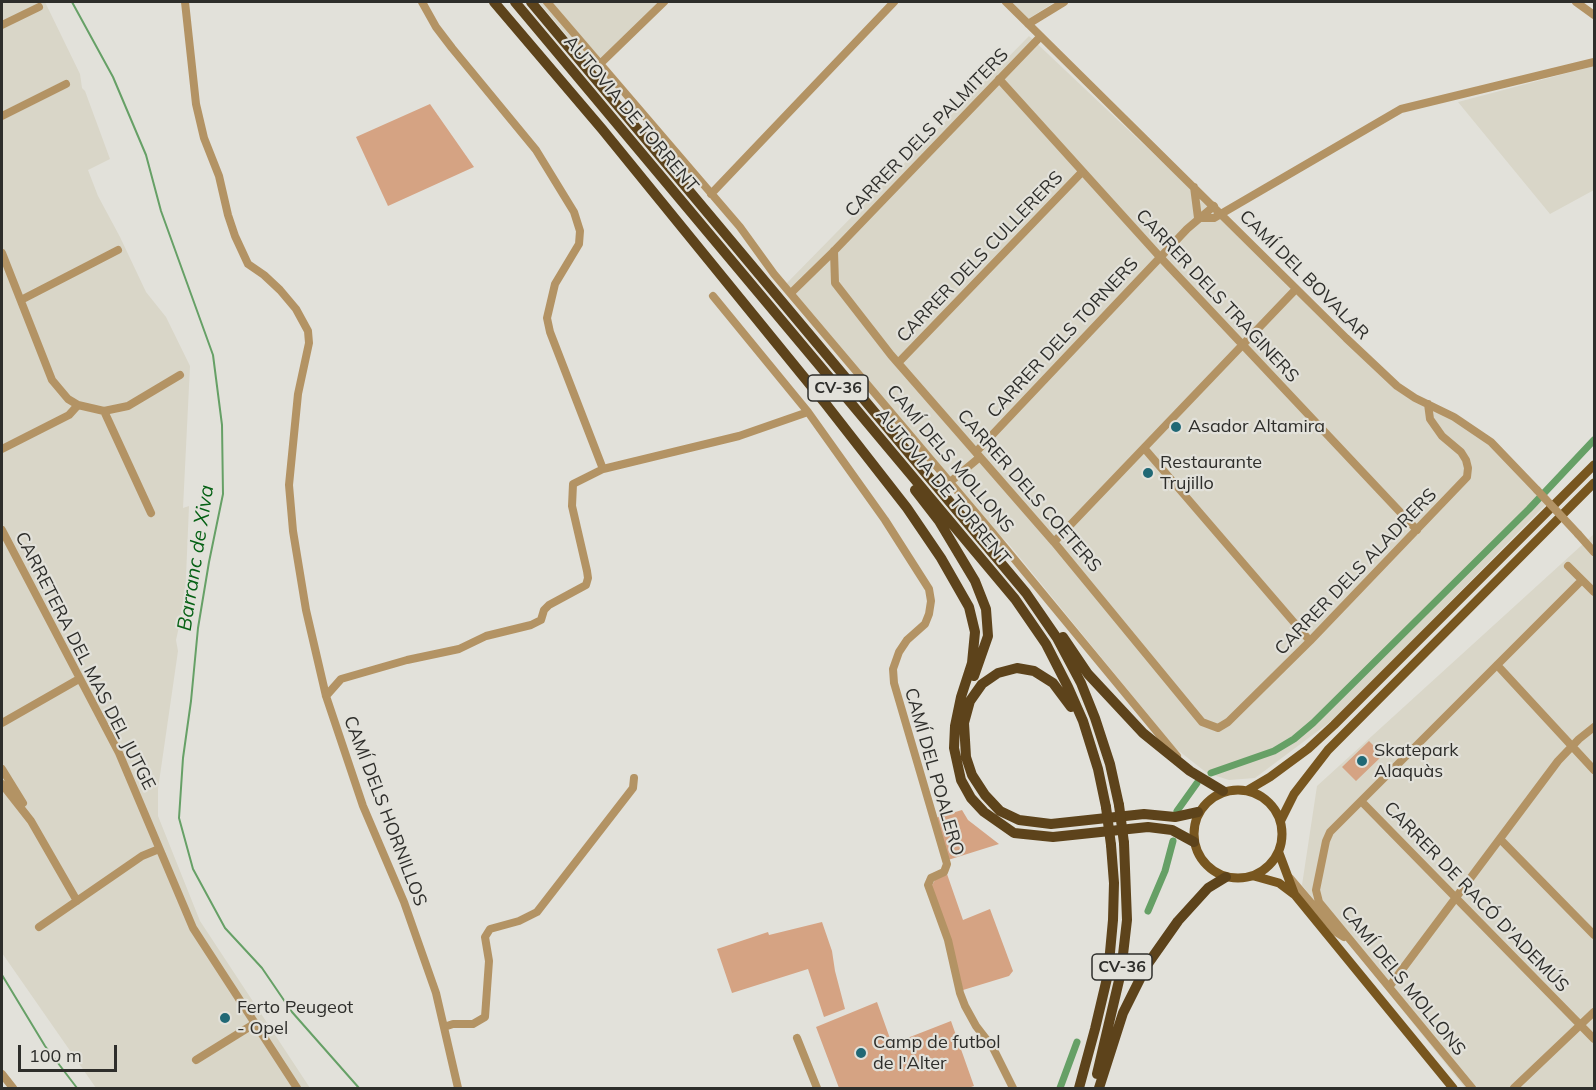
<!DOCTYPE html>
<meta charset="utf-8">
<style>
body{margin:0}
#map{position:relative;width:1596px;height:1090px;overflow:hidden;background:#e2e1da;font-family:Mulish,sans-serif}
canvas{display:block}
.frame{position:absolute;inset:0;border:3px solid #2e2e2b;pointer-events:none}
.scale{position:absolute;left:18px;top:1045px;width:99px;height:27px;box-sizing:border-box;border:3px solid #2e2e2b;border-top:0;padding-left:8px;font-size:18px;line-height:21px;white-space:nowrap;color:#2e2e2b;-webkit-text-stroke:4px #e2e1da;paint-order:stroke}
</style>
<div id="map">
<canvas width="1596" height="1090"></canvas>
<div class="frame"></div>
<div class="scale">100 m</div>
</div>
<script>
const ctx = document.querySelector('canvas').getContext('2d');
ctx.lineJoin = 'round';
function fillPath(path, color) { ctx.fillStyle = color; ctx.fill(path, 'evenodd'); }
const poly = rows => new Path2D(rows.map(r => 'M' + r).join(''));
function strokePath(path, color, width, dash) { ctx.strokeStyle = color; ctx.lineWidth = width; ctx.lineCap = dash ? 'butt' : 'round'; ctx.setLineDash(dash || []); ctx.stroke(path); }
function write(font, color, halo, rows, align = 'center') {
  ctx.font = font + ' Mulish,sans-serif'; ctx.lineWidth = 4.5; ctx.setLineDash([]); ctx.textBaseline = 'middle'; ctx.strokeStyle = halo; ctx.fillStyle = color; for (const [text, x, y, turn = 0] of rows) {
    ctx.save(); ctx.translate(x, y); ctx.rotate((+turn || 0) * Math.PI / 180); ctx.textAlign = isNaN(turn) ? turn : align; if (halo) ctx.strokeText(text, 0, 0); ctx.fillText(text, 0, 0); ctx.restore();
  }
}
fillPath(poly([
 [2,2,45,2,80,74,82,88,85,91,110,159,88,170,98,196,120,237,146,292,166,317,190,366,183,508,189,506,185,600,176,640,178,651,158,789,158,816,200,921,310,1088,96,1088,2,953],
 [539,2,667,2,604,59,596,71],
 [1010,2,1055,2,1028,19],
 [1029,36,1397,384,1490,444,1546,504,1338,716,1255,778,1229,780,1207,773,1175,748,1008,543,973,509,785,285],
 [1594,66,1594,190,1550,214,1458,102],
 [1594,534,1594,1088,1465,1088,1302,885,1317,786]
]), '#d9d6c8');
fillPath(poly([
 [430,104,474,167,388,206,356,137],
 [1369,741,1383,755,1356,781,1342,767],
 [962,810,968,820,999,844,948,860,935,818],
 [947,874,963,920,990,909,1013,971,1009,976,963,990,931,887,935,880],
 [822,922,832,951,835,971,845,1009,824,1017,808,969,732,993,717,949,768,932,769,935],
 [877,1002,892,1044,951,1021,974,1086,968,1088,839,1088,816,1027]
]), '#d5a383');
strokePath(poly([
 [72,2,113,77,146,155,161,211,213,355,222,425,223,494,209,562,198,628,191,701,183,758,179,818,193,869,225,928,262,968,292,1012,359,1088],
 [2,975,45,1046,77,1088]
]), '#66a066', 2);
strokePath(poly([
 [1211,773,1274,751,1294,739,1313,723,1529,509,1594,440],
 [1177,811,1197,783],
 [1148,911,1165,871,1173,841],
 [1060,1088,1077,1042]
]), '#66a066', 7);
strokePath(poly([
 [185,2,196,104,204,138,219,176,228,215,235,236,248,264,264,275,280,290,296,309,308,331,309,343,298,394,289,485,293,531,306,610,326,696,363,806,404,902,436,993,458,1088],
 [422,2,436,27,452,48,536,150,574,212,580,231,579,244,555,284,547,318,550,332,603,469],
 [547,2,740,227,774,274,992,532,1177,756],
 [1006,2,1346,338,1397,386,1415,398,1454,417,1491,442,1537,490],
 [1576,2,1594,15],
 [1028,24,1064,2],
 [2,25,39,7],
 [600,64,664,2],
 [999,79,1160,257,1417,530],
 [2,116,66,84],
 [1194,187,1198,218],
 [711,194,894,2],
 [1198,218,1214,218,1401,109,1594,62],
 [834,251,835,283,891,355,1054,542,1202,722,1218,728,1228,722,1310,641,1467,477,1468,468,1466,460,1461,452,1442,436,1430,419,1428,404],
 [2,253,52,380,68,399,78,405],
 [791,293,834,251,1040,37],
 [713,296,808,412,885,520,929,589,931,601,929,614,925,624,907,640,899,652,893,669,894,683,947,864,944,872,931,878,928,885,948,940,960,993,965,1006,976,1026,993,1048,1013,1088],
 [21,300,118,250],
 [898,363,1082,172],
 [104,411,151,513],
 [1144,448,1310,641],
 [2,449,69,415,78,405,104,411,128,406,180,375],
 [976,452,1187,229,1214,206],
 [950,482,980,457],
 [2,530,119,753,193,928,297,1088],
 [1578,534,1594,552],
 [1054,542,1296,289],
 [1568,566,1594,592],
 [1497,665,1594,770],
 [326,696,341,679,407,660,459,649,486,636,531,625,541,620,544,610,549,605,586,585,588,578,587,571,572,506,573,484,603,469,739,436,808,412],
 [2,723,79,679],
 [2,769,23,803],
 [2,784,31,821,77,901],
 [1361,801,1594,1039],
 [1500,839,1594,935],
 [1290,878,1336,932,1344,937],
 [39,927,142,856,159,849],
 [1389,987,1558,761,1579,739,1594,727],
 [444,1027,453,1024,473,1024,485,1017,489,961,485,937,490,929,519,921,537,912,633,788,634,778],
 [797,1038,817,1088],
 [196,1060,254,1024],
 [2,1074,13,1088],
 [1472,1088,1319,902,1316,890,1326,841,1330,832,1582,580],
 [1514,1088,1594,1012]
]), '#b39364', 8);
strokePath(poly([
 '1194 834a44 44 0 1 1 88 0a44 44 0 1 1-88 0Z',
 [1248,790,1270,777,1308,749,1334,725,1594,465],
 [1281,820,1294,794,1328,750,1594,483],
 [1279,853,1294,893],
 [1254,876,1279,883,1295,895,1453,1088]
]), '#78561f', 9);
strokePath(poly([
 [494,2,602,129,825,403,907,508,941,558,969,607,975,632,972,663,961,697,955,726,954,748,961,780,971,798,984,812,1014,833,1053,837,1148,827,1172,830,1194,842],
 [515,2,1015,599,1046,644,1068,687,1083,721,1098,769,1106,807],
 [531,2,1026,593,1057,638,1081,683,1095,718,1110,764,1119,805],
 [915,490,939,521,975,581,986,609,988,636,974,676],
 [1063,637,1088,674,1143,733,1190,771,1223,791],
 [1071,707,1053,683,1034,671,1017,668,998,673,982,684,970,701,964,723,966,757,972,775,985,795,1000,811,1019,820,1051,824,1144,814,1175,817,1198,812],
 [1097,1074,1121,972,1127,920,1124,843],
 [1079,1088,1095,1029,1108,974,1113,920,1114,883,1111,845],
 [1099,1088,1123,1013,1147,965,1178,921,1208,888,1226,877]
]), '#5d431b', 10);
strokePath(poly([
 [1537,490,1578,534]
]), '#b39364', 8);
strokePath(poly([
 [1119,805,1124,843],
 [1106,807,1111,845]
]), '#5d431b', 10);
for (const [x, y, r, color] of [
 [1176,427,6,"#206875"],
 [1148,473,6,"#206875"],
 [1362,761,6,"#206875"],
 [225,1018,6,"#206875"],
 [861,1053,6,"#206875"]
]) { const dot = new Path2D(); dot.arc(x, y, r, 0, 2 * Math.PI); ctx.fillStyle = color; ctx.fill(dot); strokePath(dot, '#e2e1da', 2); }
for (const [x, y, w] of [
 [838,388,60],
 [1122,967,60]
]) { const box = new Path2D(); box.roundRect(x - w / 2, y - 13, w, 26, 4.5); ctx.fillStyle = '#e2e1da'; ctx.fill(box); strokePath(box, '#2e2e2b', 1.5); }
write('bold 16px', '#2e2e2b', null, [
 ["CV-36",838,388],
 ["CV-36",1122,967]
]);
write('18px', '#2e2e2b', '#e2e1da', [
 ["AUTOVIA DE TORRENT",631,114,50],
 ["CARRER DELS PALMITERS",927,133,-46],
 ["CARRER DELS CULLERERS",980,257,-46],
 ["CAMÍ DEL BOVALAR",1304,275,45],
 ["CARRER DELS TRAGINERS",1217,296,47],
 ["CARRER DELS TORNERS",1063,338,-47],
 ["CAMÍ DELS MOLLONS",950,459,50],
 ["AUTOVIA DE TORRENT",943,487,50],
 ["CARRER DELS COETERS",1029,491,49],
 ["CARRER DELS ALADRERS",1356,572,-46],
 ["CARRETERA DEL MAS DEL JUTGE",85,661,63],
 ["CAMÍ DEL POALERO",934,772,74],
 ["CAMÍ DELS HORNILLOS",385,811,69],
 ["CARRER DE RACÓ D'ADEMÚS",1476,897,46],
 ["CAMÍ DELS MOLLONS",1403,981,51]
]);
write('18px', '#2e2e2b', '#e2e1da', [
 ["Asador Altamira",1188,427],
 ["Restaurante",1160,463],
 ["Trujillo",1160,484],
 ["Skatepark",1374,751],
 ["Alaquàs",1374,772],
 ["Ferto Peugeot",237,1008],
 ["- Opel",237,1029],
 ["Camp de futbol",873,1043],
 ["de l'Alter",873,1064]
], 'left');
write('italic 20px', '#066115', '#e2e1da', [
 ["Barranc de Xiva",196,558,-81]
]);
</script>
